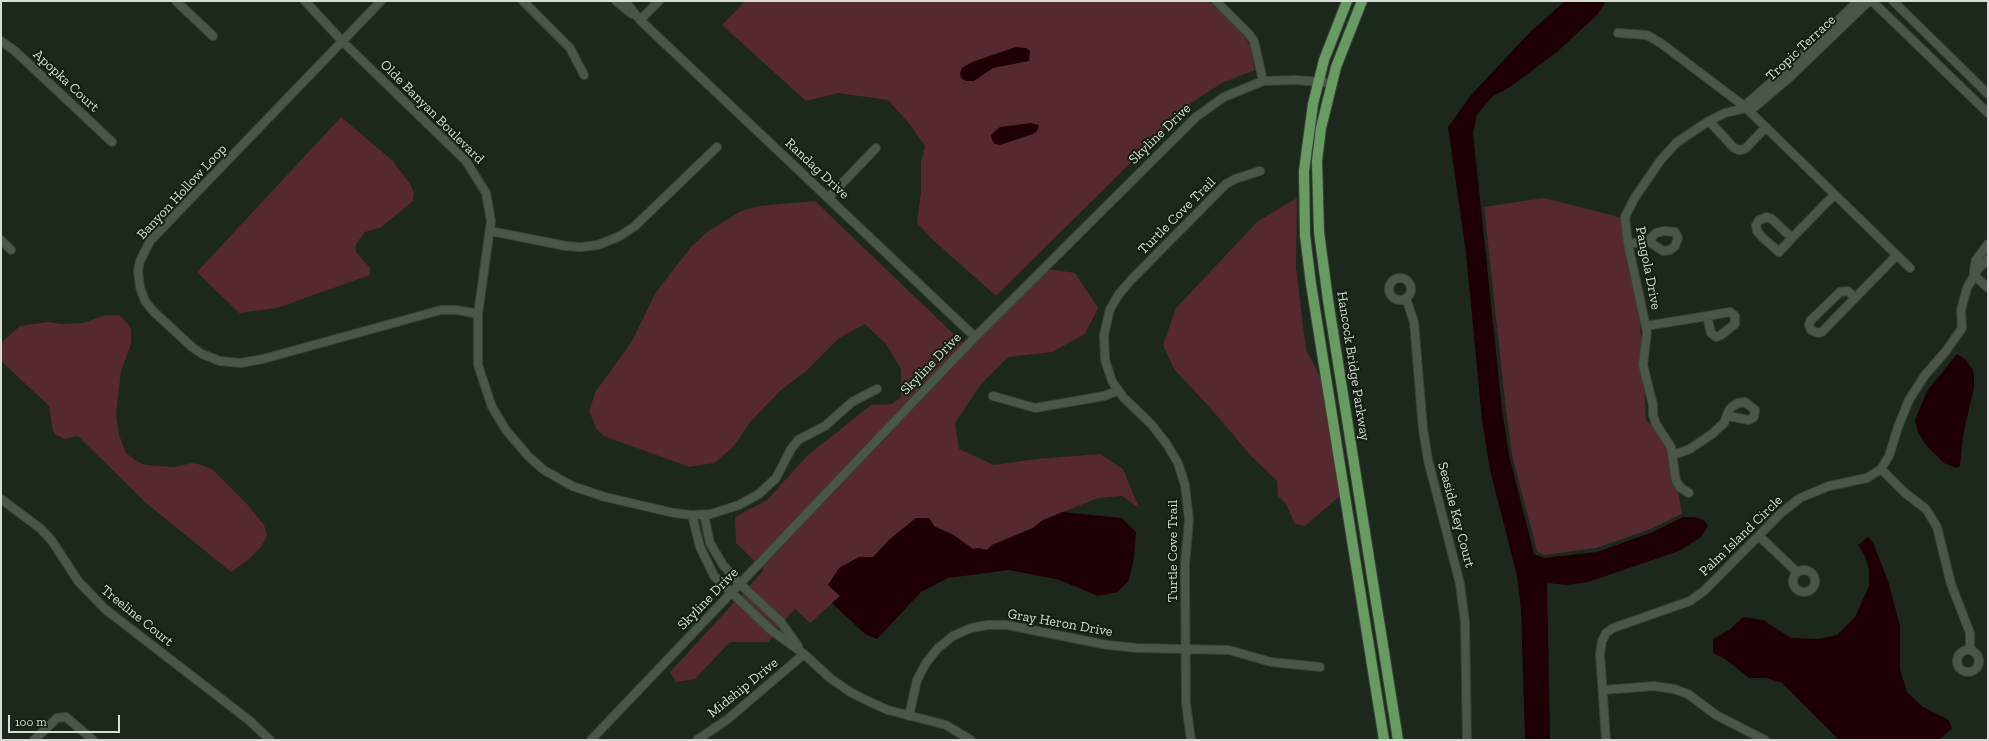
<!DOCTYPE html>
<style>
body{margin:0}
#map{position:relative;width:1989px;height:741px;overflow:hidden;background:#1c281b;font-family:"Zilla Slab",serif}
canvas{display:block}
.frame{position:absolute;inset:0;border:2px solid #d5ddd4;pointer-events:none}
.scale{position:absolute;left:8px;top:715px;width:112px;height:18px;box-sizing:border-box;border:2px solid #d5ddd4;border-top:0;padding-left:5px;font-size:12px;line-height:14px;white-space:nowrap;color:#d5ddd4;-webkit-text-stroke:3px #131f12;paint-order:stroke}
</style>
<div id="map">
<canvas width="1989" height="741"></canvas>
<div class="frame"></div>
<div class="scale">100 m</div>
</div>
<script>
const ctx = document.querySelector('canvas').getContext('2d');
ctx.lineJoin = 'round';
function fillPath(path, color) { ctx.fillStyle = color; ctx.fill(path, 'evenodd'); }
const poly = rows => new Path2D(rows.map(r => 'M' + r).join(''));
function strokePath(path, color, width, dash) { ctx.strokeStyle = color; ctx.lineWidth = width; ctx.lineCap = dash ? 'butt' : 'round'; ctx.setLineDash(dash || []); ctx.stroke(path); }
function write(font, color, halo, rows, align = 'center') {
  ctx.font = font + ' "Zilla Slab",serif'; ctx.lineWidth = 4; ctx.setLineDash([]); ctx.textBaseline = 'middle'; ctx.strokeStyle = halo; ctx.fillStyle = color; for (const [text, x, y, turn = 0] of rows) {
    ctx.save(); ctx.translate(x, y); ctx.rotate((+turn || 0) * Math.PI / 180); ctx.textAlign = isNaN(turn) ? turn : align; if (halo) ctx.strokeText(text, 0, 0); ctx.fillText(text, 0, 0); ctx.restore();
  }
}
fillPath(poly([
 [745,1,1209,1,1245,37,1250,46,1255,70,1222,83,1191,103,996,296,933,240,917,223,921,191,921,162,925,146,911,126,888,100,838,93,806,101,722,25],
 [341,117,393,161,410,184,414,193,413,201,380,228,365,232,358,241,355,247,356,252,370,268,370,275,277,308,239,313,197,272],
 [1297,198,1296,267,1306,350,1323,382,1341,495,1305,526,1295,524,1286,504,1278,496,1277,481,1251,456,1213,411,1174,369,1163,345,1176,308,1258,221],
 [1544,198,1623,218,1640,323,1646,420,1669,443,1682,514,1651,529,1596,548,1544,555,1537,551,1512,455,1506,409,1484,207],
 [815,201,963,343,756,562,736,543,735,517,767,500,807,456,871,405,892,404,901,397,901,369,886,344,865,324,839,338,805,372,781,390,751,421,733,447,714,463,689,467,604,436,596,428,589,411,596,391,631,343,656,292,691,247,707,232,741,211,759,206],
 [1049,269,1075,273,1098,308,1085,334,1052,352,1008,357,981,384,955,423,959,449,994,465,1036,459,1100,454,1123,469,1139,508,1122,496,1098,498,1043,520,1033,528,992,545,987,550,973,549,952,534,916,518,890,539,873,557,859,557,840,596,810,623,795,609,778,627,769,642,730,642,695,679,676,682,670,672,764,570,762,568,978,340],
 [106,315,119,315,128,324,131,329,131,344,121,371,116,414,119,435,126,453,136,461,146,465,174,467,192,463,202,465,213,470,246,503,264,525,267,536,261,547,248,560,231,572,146,503,78,436,65,439,55,434,53,431,49,406,1,361,1,345,3,341,20,326,48,322,62,324,83,323]
]), '#56282f');
fillPath(poly([
 [1565,1,1606,1,1598,14,1558,51,1510,87,1493,96,1477,115,1473,133,1502,409,1509,455,1534,554,1544,558,1597,552,1653,532,1683,517,1694,517,1704,520,1708,526,1701,537,1679,551,1588,582,1566,585,1547,583,1550,740,1525,740,1521,609,1517,576,1490,470,1482,420,1466,253,1448,127,1472,94,1530,32],
 [1016,47,1026,48,1030,51,1029,61,993,68,974,81,966,81,961,78,960,73,962,68,972,62],
 [1031,123,1039,125,1037,131,1033,134,1000,145,995,144,992,140,991,135,1000,127],
 [1957,354,1966,360,1973,370,1974,376,1974,388,1963,435,1960,466,1956,468,1944,463,1927,446,1918,433,1915,420,1927,391],
 [1063,512,1122,518,1136,532,1134,557,1129,580,1118,592,1098,596,1060,580,1009,570,948,578,921,592,877,639,865,634,832,603,840,596,828,585,839,568,859,557,873,557,890,539,916,518,929,518,935,527,952,534,973,549,978,548,987,550,992,545,1033,528,1043,520],
 [1868,537,1873,542,1889,584,1900,626,1900,669,1907,692,1923,707,1949,720,1952,729,1938,740,1839,740,1782,683,1767,678,1749,678,1725,659,1713,653,1713,639,1729,630,1743,617,1763,620,1791,638,1819,639,1837,635,1855,617,1869,586,1869,569,1864,554,1858,545]
]), '#1e0004');
const minor = poly([
 [176,1,213,36],
 [305,1,342,41,466,161,486,193,491,221,478,314,478,365,492,407,506,430,529,457,544,470,572,486,605,497,674,513,692,515,711,514,739,505,759,494,776,478,791,449,798,440,825,426,852,402,877,389],
 [381,1,150,241,140,261,138,271,140,287,145,301,153,311,192,347,202,354,220,361,241,363,263,359,441,310,457,310,478,314],
 [523,1,570,48,584,75],
 [616,1,632,14],
 [625,1,640,20,975,337],
 [1216,1,1249,34,1254,41,1263,81],
 [1872,1,1988,113],
 [1893,1,1988,94],
 [640,20,659,1],
 [1618,33,1647,35,1662,44,1744,106,1910,268],
 [1,41,15,51,112,142],
 [1744,106,1798,59,1858,1],
 [1750,111,1789,78,1869,1],
 [1709,121,1734,148,1739,150,1745,149,1766,127],
 [828,198,876,148],
 [490,231,566,246,581,247,598,245,620,236,635,226,717,147],
 [1792,238,1772,219,1767,217,1759,220,1756,225,1757,231,1763,238,1779,252,1792,238,1826,203,1835,195],
 [1,240,11,250],
 [1628,244,1648,241,1656,233,1664,231,1675,232,1678,238,1675,246,1670,250,1663,251,1648,241],
 [1988,244,1976,260,1974,270,1974,275,1988,288],
 '1389 289a11 11 0 1 1 22 0a11 11 0 1 1-22 0Z',
 [1406,298,1414,322,1423,429,1428,460,1460,584,1465,622,1467,740],
 [1855,298,1848,291,1840,292,1810,321,1809,325,1811,330,1818,333,1822,332,1855,298,1897,255],
 [1646,326,1707,316,1730,312,1735,316,1735,324,1721,335,1716,337,1711,333,1707,316],
 [993,396,1035,408,1104,396,1117,391],
 [1673,455,1690,449,1712,434,1724,423,1729,410,1732,407,1738,403,1745,402,1755,410,1754,417,1749,420,1727,416],
 [1881,469,1905,493,1926,509,1937,527,1951,584,1970,633,1970,650],
 [1689,493,1681,488,1676,481,1671,447,1656,424,1653,415,1653,405,1643,365,1647,332,1628,244,1625,217,1634,199,1660,161,1676,143,1707,122,1725,113,1746,108],
 [1,499,41,529,52,541,78,581,105,609,250,721,270,740],
 [692,515,700,547,714,576,771,630,804,654,830,678,850,692,870,702,888,710,946,725,971,740],
 [704,515,710,543,723,565,740,584,780,621,798,646],
 [1759,536,1797,572],
 '1793 581a11 11 0 1 1 22 0a11 11 0 1 1-22 0Z',
 '1957 661a11 11 0 1 1 22 0a11 11 0 1 1-22 0Z',
 [1603,690,1654,686,1674,689,1688,694,1716,715,1765,740],
 [909,716,917,680,926,663,938,648,953,636,971,628,988,625,1007,625,1107,645,1137,648,1229,650,1271,662,1320,667],
 [34,740,57,718,66,717,93,740],
 [591,740,975,337,1196,117,1224,97,1263,81,1296,80,1332,83],
 [697,740,728,719,804,654],
 [1191,740,1186,703,1185,564,1189,520,1185,485,1178,463,1166,443,1151,424,1123,397,1112,381,1105,360,1104,335,1110,309,1119,294,1131,280,1226,184,1235,179,1260,171],
 [1606,740,1600,654,1602,641,1606,633,1613,628,1690,601,1704,591,1781,513,1800,498,1829,486,1867,478,1881,469,1889,456,1898,427,1909,400,1925,375,1946,351,1962,328,1961,310,1967,288,1978,269,1988,259]
]);
const major = poly([
 [1347,1,1324,60,1313,104,1304,171,1305,235,1311,284,1384,740],
 [1362,1,1336,67,1321,128,1317,161,1319,232,1328,300,1398,740]
]);
strokePath(minor, '#384237', 10);
strokePath(major, '#384237', 12);
strokePath(minor, '#4a5748', 8);
strokePath(major, '#679b61', 10);
write('14px', '#d5ddd4', '#131f12', [
 ["Tropic Terrace",1801,48,-43],
 ["Apopka Court",66,81,43],
 ["Olde Banyan Boulevard",432,112,45],
 ["Skyline Drive",1160,134,-44],
 ["Randag Drive",817,169,43],
 ["Banyon Hollow Loop",182,192,-47],
 ["Turtle Cove Trail",1177,216,-45],
 ["Pangola Drive",1648,268,79],
 ["Skyline Drive",931,364,-46],
 ["Hancock Bridge Parkway",1353,366,81],
 ["Seaside Key Court",1456,515,75],
 ["Palm Island Circle",1741,536,-44],
 ["Turtle Cove Trail",1173,551,-90],
 ["Skyline Drive",708,599,-46],
 ["Treeline Court",137,616,39],
 ["Gray Heron Drive",1060,623,10],
 ["Midship Drive",743,688,-39]
]);
</script>
